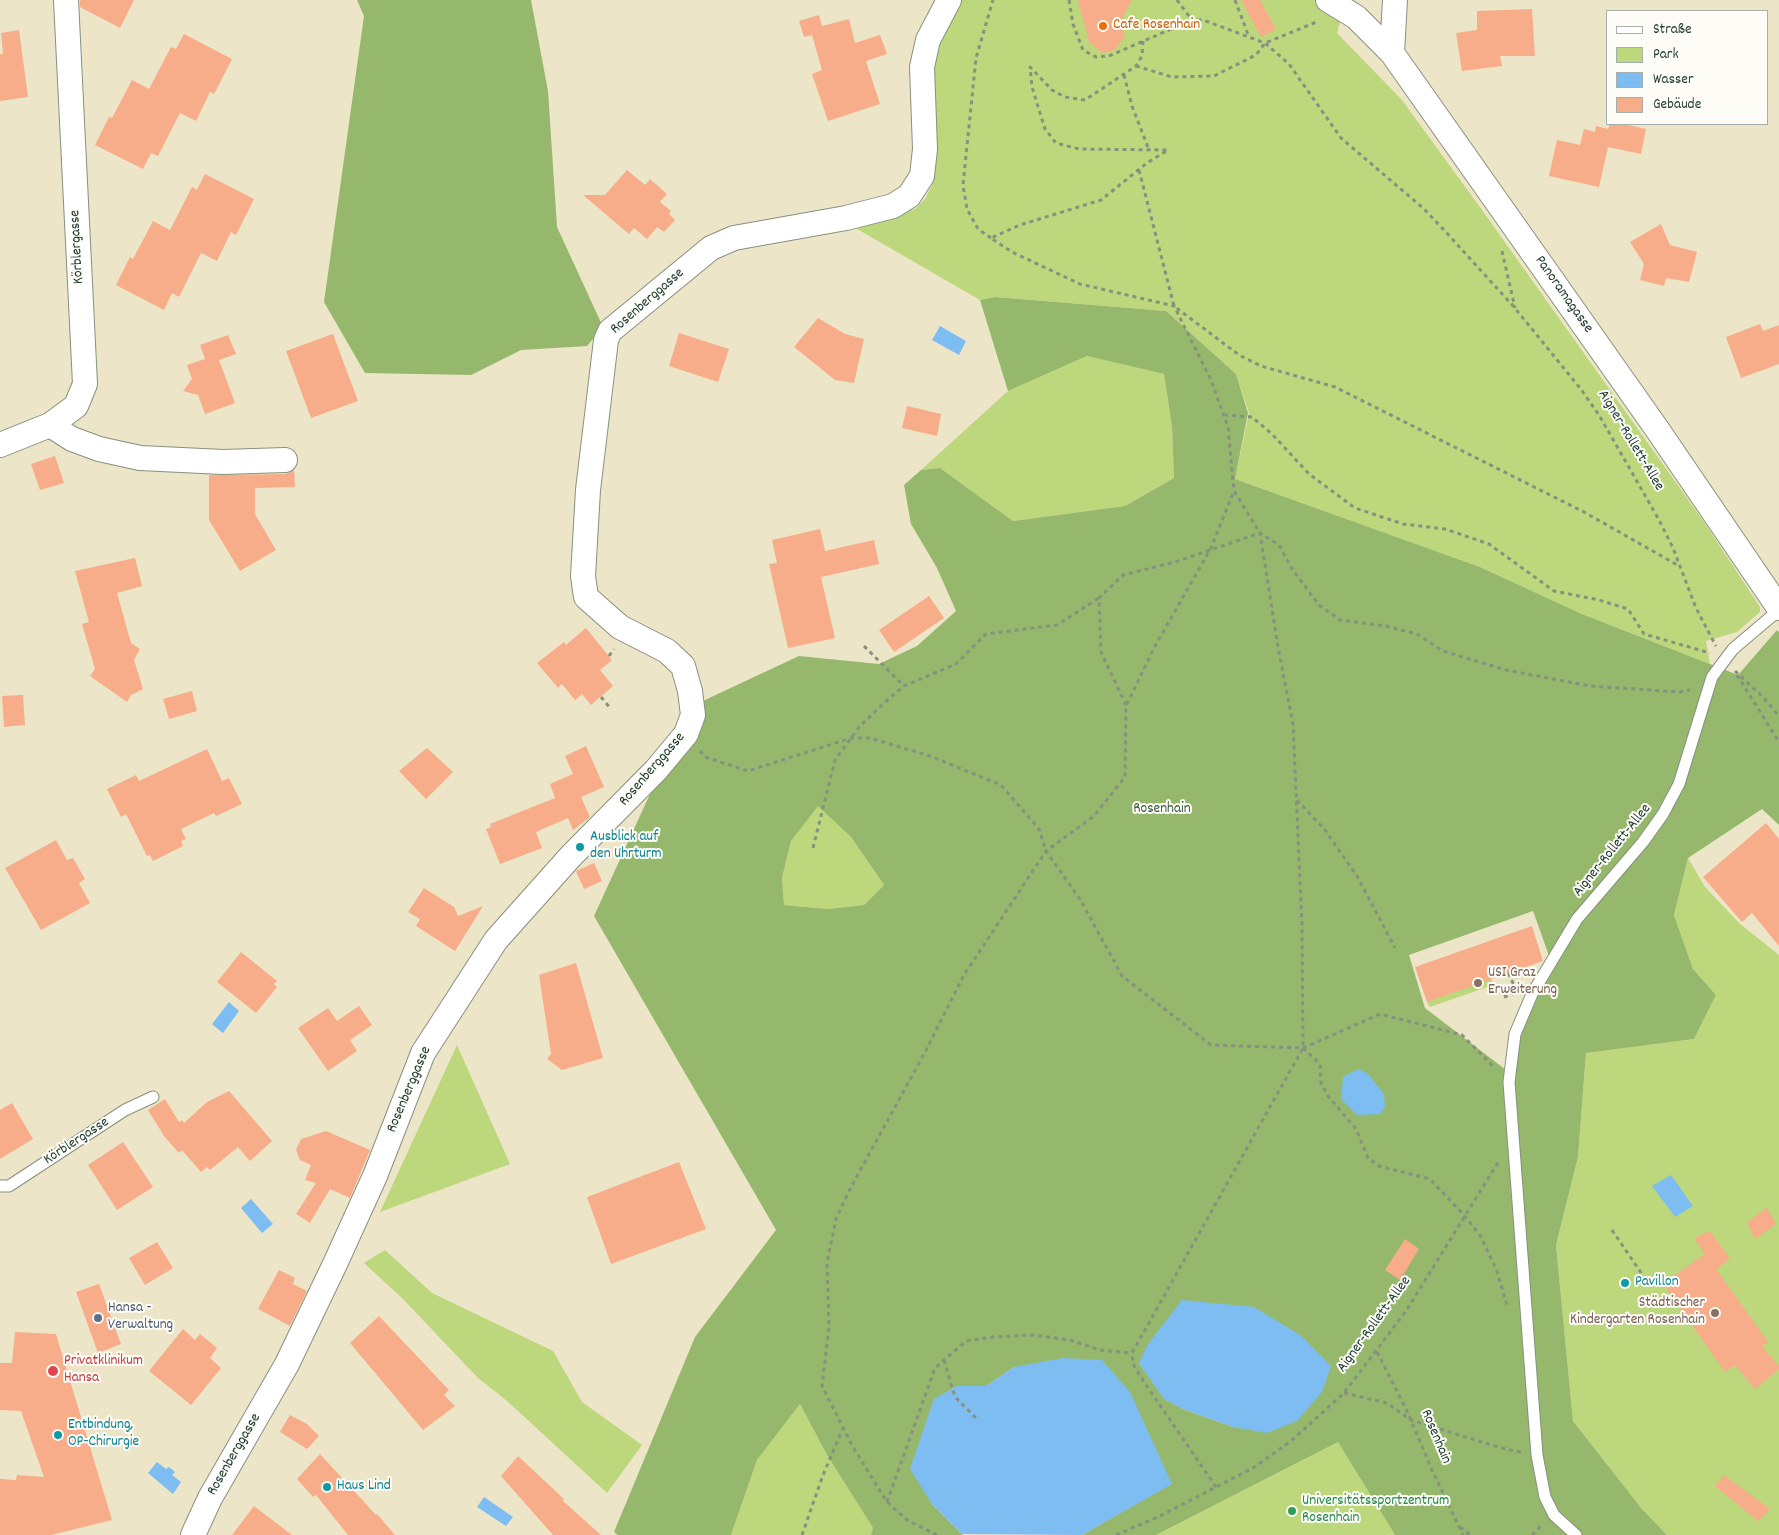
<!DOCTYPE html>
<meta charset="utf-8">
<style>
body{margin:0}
#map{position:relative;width:1779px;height:1535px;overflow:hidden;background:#ede5c7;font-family:Dekko,sans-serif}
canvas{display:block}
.legend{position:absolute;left:1606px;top:10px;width:162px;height:115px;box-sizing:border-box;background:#fdfcf7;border:1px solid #a4b0a9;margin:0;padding:6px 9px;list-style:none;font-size:15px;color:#1f3d34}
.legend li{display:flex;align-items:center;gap:10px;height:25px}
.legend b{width:25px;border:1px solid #a4b0a9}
</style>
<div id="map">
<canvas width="1779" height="1535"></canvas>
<ul class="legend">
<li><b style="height:6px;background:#fff"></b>Straße</li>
<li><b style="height:14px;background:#bdd77c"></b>Park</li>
<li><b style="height:14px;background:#7dbdf1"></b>Wasser</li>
<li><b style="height:14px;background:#f7ad89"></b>Gebäude</li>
</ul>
</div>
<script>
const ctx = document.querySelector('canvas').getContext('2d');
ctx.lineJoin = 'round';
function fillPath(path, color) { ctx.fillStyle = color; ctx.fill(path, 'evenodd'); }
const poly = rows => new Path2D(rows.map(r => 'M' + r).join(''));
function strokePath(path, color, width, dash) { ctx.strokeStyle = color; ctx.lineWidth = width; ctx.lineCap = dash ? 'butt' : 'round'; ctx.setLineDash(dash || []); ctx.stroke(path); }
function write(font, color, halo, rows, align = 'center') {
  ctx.font = font + ' Dekko,sans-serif'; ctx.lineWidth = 4; ctx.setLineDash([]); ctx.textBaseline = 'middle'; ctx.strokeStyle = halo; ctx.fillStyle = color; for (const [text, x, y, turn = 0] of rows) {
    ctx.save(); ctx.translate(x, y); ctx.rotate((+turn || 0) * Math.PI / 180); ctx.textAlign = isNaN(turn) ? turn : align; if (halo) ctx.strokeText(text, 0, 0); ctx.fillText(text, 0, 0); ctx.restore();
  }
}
fillPath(poly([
 [949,0,1317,0,1340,22,1337,33,1402,100,1482,210,1704,522,1760,607,1760,612,1737,632,1706,641,1710,664,1582,614,1480,567,1235,479,1249,413,1236,374,1166,311,995,297,980,300,852,226,915,209,925,199,933,183,936,162,932,68],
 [1087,356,1164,374,1172,427,1174,478,1125,506,1013,521,940,468,921,470,1008,391],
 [818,805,851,837,884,885,864,905,828,909,784,905,782,878,791,841],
 [1688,858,1705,887,1739,923,1779,955,1779,1535,1667,1535,1642,1509,1573,1421,1556,1245,1578,1157,1586,1053,1694,1039,1716,995,1693,969,1674,915],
 [1491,979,1493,985,1430,1007,1427,1002],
 [457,1045,510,1164,380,1212],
 [385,1250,432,1293,553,1351,582,1402,642,1445,607,1493,506,1400,478,1378,403,1299,364,1263],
 [800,1404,827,1455,873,1528,871,1535,731,1535,757,1460],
 [1338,1442,1395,1535,1156,1535,1250,1487]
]), '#bdd77c');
fillPath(poly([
 [357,0,531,0,548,91,557,227,603,327,587,346,521,350,471,375,365,373,324,302,364,16],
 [995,297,1166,311,1236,374,1248,413,1235,479,1480,567,1582,614,1738,675,1777,630,1779,632,1779,825,1762,809,1688,858,1674,915,1693,969,1716,995,1694,1039,1586,1053,1578,1157,1556,1245,1573,1421,1642,1509,1667,1535,1395,1535,1338,1442,1156,1535,1082,1535,1172,1483,1014,1367,986,1386,957,1386,932,1504,963,1535,871,1535,873,1528,827,1455,800,1404,757,1460,731,1535,618,1535,614,1532,695,1337,776,1230,594,916,690,707,799,656,879,664,917,646,956,611,937,568,911,524,904,485,921,470,940,468,1013,521,1125,506,1174,478,1172,427,1164,374,1087,356,1008,391,980,300],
 [818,806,851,837,884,885,864,905,828,909,784,905,782,878,791,841],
 [1533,911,1548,953,1549,963,1506,1070,1425,1008,1409,955],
 [1139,1363,1233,1427,1183,1409,1165,1399]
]), '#96b86c');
fillPath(poly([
 [940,326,966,341,959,355,932,340],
 [229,1002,239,1011,223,1033,212,1024],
 [1358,1069,1368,1074,1384,1094,1385,1107,1380,1114,1357,1115,1341,1099,1343,1077],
 [1671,1175,1693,1206,1675,1217,1652,1186],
 [251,1199,273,1224,262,1233,241,1208],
 [1182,1300,1254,1307,1300,1335,1331,1366,1322,1392,1297,1421,1267,1433,1233,1427,1183,1409,1164,1399,1139,1363,1148,1344],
 [1063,1358,1102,1360,1130,1392,1172,1484,1082,1535,962,1534,932,1504,910,1469,934,1399,957,1386,986,1386,1014,1367],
 [157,1462,166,1469,169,1467,175,1472,172,1475,181,1482,173,1494,148,1473],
 [484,1497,513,1517,506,1526,477,1507]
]), '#7dbdf1');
fillPath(poly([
 [80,0,134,0,120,28,80,7],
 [1078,0,1132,0,1120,22,1125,36,1115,50,1102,53,1089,42],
 [1241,0,1260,0,1276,29,1261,37],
 [1532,9,1535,56,1500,56,1502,66,1462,71,1456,33,1477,30,1477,11],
 [819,15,822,26,849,19,855,43,880,35,887,54,866,61,880,104,828,121,812,74,822,70,812,35,804,37,799,21],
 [19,30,28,97,0,101,0,54,3,54,1,33],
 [184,34,232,59,214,94,210,92,196,121,180,113,158,156,151,153,143,169,95,145,109,117,112,118,132,80,149,89,171,47,176,49],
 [1610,124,1624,124,1646,129,1641,154,1608,147,1599,187,1549,176,1557,140,1580,145,1584,129,1595,132,1596,126,1608,129],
 [627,170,645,185,650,179,667,194,660,202,671,211,669,214,675,220,664,232,657,227,647,239,634,228,629,234,583,195,605,195],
 [205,174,254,199,236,235,231,232,217,261,201,253,179,297,172,293,164,310,116,285,130,257,133,259,153,221,170,230,192,187,197,190],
 [1661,224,1670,245,1697,252,1689,282,1666,278,1664,286,1640,280,1644,264,1630,242],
 [818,318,845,334,864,339,854,383,835,380,794,347],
 [1760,324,1763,331,1779,325,1779,364,1741,378,1726,337],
 [679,333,729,349,718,382,669,366],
 [333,334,358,401,311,418,286,351],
 [228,335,236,354,219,360,235,403,205,414,198,395,183,391,192,379,187,365,205,359,200,345],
 [907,406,941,414,937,436,902,428],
 [55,456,64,483,40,490,31,464],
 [294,470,295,487,255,488,255,514,276,550,240,571,209,520,209,475,285,474],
 [820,529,825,551,874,540,879,564,821,577,835,638,788,648,769,564,777,563,772,540],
 [135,558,142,586,117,593,131,643,140,649,134,660,143,689,131,695,127,702,90,676,95,669,82,624,89,622,75,571],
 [929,596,944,618,894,652,879,630],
 [586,628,612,660,600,670,613,686,591,705,582,694,575,700,562,684,558,688,537,663,564,642,566,645],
 [192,691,197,711,169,719,163,699],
 [23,695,25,725,4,727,2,696],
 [586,746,604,787,581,797,590,817,573,830,568,818,536,832,542,848,500,864,486,829,491,827,490,824,555,798,550,784,573,774,565,756],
 [427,748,453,772,426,799,399,771],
 [207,749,222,781,229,778,242,804,216,816,214,813,181,829,186,839,181,841,183,846,153,861,150,855,147,856,126,814,121,817,107,789,136,775,139,781],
 [1766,823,1779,839,1779,946,1752,913,1742,922,1703,877],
 [56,840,67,860,73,858,85,879,79,883,90,903,41,930,5,868],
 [594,863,602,881,584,889,576,871],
 [424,888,454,907,458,916,483,906,455,951,416,926,420,919,408,912],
 [1532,926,1543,961,1427,1002,1415,967],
 [241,952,277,981,274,984,277,987,256,1013,217,982],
 [576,963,603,1058,562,1070,547,1059,551,1054,539,975],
 [359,1006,372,1025,350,1040,357,1051,328,1071,298,1028,328,1008,337,1021],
 [229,1091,272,1141,250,1161,238,1147,210,1170,207,1167,201,1172,182,1150,179,1153,164,1136,148,1110,165,1099,179,1122,182,1120,184,1123,207,1102],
 [12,1103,33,1139,0,1159,0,1110],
 [326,1131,370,1150,350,1198,330,1189,310,1223,296,1214,316,1183,305,1180,311,1165,300,1160,296,1150,301,1139],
 [123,1142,153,1187,117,1210,88,1165],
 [679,1162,706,1229,611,1264,587,1197],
 [1767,1208,1776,1224,1755,1239,1747,1222],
 [1710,1231,1730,1259,1716,1269,1768,1342,1762,1346,1779,1366,1779,1369,1755,1389,1735,1365,1725,1372,1663,1284,1705,1254,1694,1238],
 [1405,1239,1419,1249,1400,1280,1385,1270],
 [157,1242,173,1268,145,1285,129,1258],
 [279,1270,295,1278,293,1284,307,1291,290,1326,258,1309],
 [99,1284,121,1344,98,1353,76,1292],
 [379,1316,449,1390,444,1395,455,1406,423,1430,350,1343],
 [183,1329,195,1340,200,1334,217,1348,210,1358,221,1368,191,1405,149,1371],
 [15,1332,56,1334,112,1520,51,1535,0,1535,0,1479,16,1480,17,1475,44,1477,21,1411,0,1410,0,1363,12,1363],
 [290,1415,307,1424,319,1436,307,1449,280,1432],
 [320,1454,376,1515,377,1514,395,1535,348,1535,316,1495,313,1497,297,1479],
 [518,1456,564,1499,563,1501,601,1535,553,1535,501,1476],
 [1724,1475,1770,1509,1758,1521,1715,1486],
 [254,1506,292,1535,232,1535]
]), '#f7ad89');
const lane = poly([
 [0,1186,9,1186,125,1110,153,1097],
 [1576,1535,1554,1515,1545,1497,1537,1455,1509,1082,1515,1034,1532,994,1577,919,1643,842,1663,814,1679,784,1712,677,1733,649,1779,610]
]);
const street = poly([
 [1328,0,1356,17,1392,53,1657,429,1779,608],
 [1392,53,1395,0],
 [50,425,72,439,99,449,140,458,223,462,285,460],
 [0,445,50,425,76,406,85,384,66,0],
 [193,1535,210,1498,287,1364,335,1264,375,1176,423,1053,496,940,571,856,656,770,686,734,693,715,690,691,683,666,667,651,620,627,586,597,583,576,588,490,606,340,610,331,711,248,734,238,846,218,893,206,909,196,922,176,925,149,922,67,928,40,949,0]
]);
strokePath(lane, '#86917e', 13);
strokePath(street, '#86917e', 26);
strokePath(poly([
 [1069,0,1073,24,1083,50,1096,57,1109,56,1192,20,1203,20,1265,43,1289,64,1341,138,1423,208,1444,230,1514,307,1580,388,1599,415,1658,518,1673,548,1696,608,1716,646],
 [1177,0,1192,20],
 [1235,0,1249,37],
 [1143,41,1142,56,1136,66,1085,100,1065,97,1052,90,1030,67,1032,87,1045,129,1056,143,1079,149,1168,150,1147,163,1101,200,1020,225,991,238,1012,252,1080,284,1174,306,1211,380,1228,427,1234,491],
 [1136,66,1172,77,1214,76,1256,55,1265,43,1319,21],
 [1124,75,1132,106,1149,150],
 [1139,170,1174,306,1239,355,1261,366,1335,387,1584,512,1679,566],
 [991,238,978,229,967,209,963,185,976,58,993,0],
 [1502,251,1515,308],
 [1224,415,1252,417,1272,434,1309,474,1355,508,1403,524,1445,529,1489,544,1554,591,1599,600,1628,609,1644,634,1710,653],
 [864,646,904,686],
 [609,656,614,649],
 [1735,671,1763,697,1779,716],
 [1737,675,1779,742],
 [601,697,611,709],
 [1126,705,1101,652,1099,598,1123,575,1175,562,1260,533,1279,545,1292,569,1319,605,1340,620,1386,626,1417,634,1443,651,1506,670,1590,686,1679,692,1690,690],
 [700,751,705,757,748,771,851,738,870,738,930,756,1001,785,1039,829,1046,851,1080,899,1122,976,1211,1045,1303,1048,1380,1014,1462,1035,1494,1067],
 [1297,800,1325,830,1357,876,1395,948],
 [813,848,835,760,859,727,885,702,904,686,956,664,986,634,1057,625,1099,598],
 [1508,973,1516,989],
 [1504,997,1514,993],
 [1303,1048,1320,1064,1321,1083,1328,1096,1356,1129,1368,1158,1379,1166,1430,1179,1464,1215,1481,1237,1496,1269,1508,1308],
 [1612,1230,1648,1283],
 [1377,1352,1407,1411,1432,1470,1463,1535],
 [944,1360,955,1397,977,1419],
 [1344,1393,1387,1403,1411,1420,1501,1448,1521,1452],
 [887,1502,935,1368,966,1341,993,1337,1033,1335,1070,1340,1100,1350,1132,1353],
 [1460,1527,1470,1535],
 [802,1535,823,1475,843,1428],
 [937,1535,907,1520,887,1502,853,1447,822,1386,829,1327,827,1263,836,1219,850,1189,924,1054,964,975,1046,851,1094,816,1125,777,1126,706,1155,646,1210,550,1234,491,1260,533,1278,647,1293,724,1302,925,1303,1048,1132,1353,1133,1364,1144,1382,1216,1487],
 [1116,1535,1158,1517,1253,1468,1291,1441,1344,1393,1406,1311,1499,1161],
 [1532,1535,1542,1525]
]), '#86917e', 3, [4, 4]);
strokePath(lane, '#fff', 11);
strokePath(street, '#fff', 24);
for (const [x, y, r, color] of [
 [1103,26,5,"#e8710a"],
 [580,847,5,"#0f9aa8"],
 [1478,983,5,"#8d6e63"],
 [1625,1283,5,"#0f9aa8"],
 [1715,1313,5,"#8d6e63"],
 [98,1318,5,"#5c6f8a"],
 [53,1371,6,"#e0444e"],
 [58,1435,5,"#0f9aa8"],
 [327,1487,5,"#0f9aa8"],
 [1292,1511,5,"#2e9e5b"]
]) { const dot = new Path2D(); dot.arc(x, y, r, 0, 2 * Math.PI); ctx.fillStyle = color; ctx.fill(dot); strokePath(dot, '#fdfcf7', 2); }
write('15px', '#c56008', '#fdfcf7', [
 ["Cafe Rosenhain",1113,26]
], 'left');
write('15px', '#1f3d34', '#fdfcf7', [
 ["Körblergasse",78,247,-93],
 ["Panoramagasse",1563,295,55],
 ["Rosenberggasse",648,302,-41],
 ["Aigner-Rollett-Allee",1630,441,59],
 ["Rosenberggasse",653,770,-49],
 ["Aigner-Rollett-Allee",1613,851,-51],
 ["Rosenberggasse",410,1090,-67],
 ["Körblergasse",77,1142,-33],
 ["Aigner-Rollett-Allee",1375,1325,-54],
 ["Rosenhain",1435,1437,67],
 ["Rosenberggasse",235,1455,-60]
]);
write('15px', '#3f5c42', '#fdfcf7', [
 ["Rosenhain",1162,810]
]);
write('15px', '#0d838f', '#fdfcf7', [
 ["Ausblick auf",590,838],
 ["den Uhrturm",590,855],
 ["Pavillon",1635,1283],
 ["Entbindung,",68,1426],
 ["OP-Chirurgie",68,1443],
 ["Haus Lind",337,1487]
], 'left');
write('15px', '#785e54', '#fdfcf7', [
 ["USI Graz",1488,974],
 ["Erweiterung",1488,991],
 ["Städtischer",1705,1304,"right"],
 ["Kindergarten Rosenhain",1705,1321,"right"]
], 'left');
write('15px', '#4e5e75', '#fdfcf7', [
 ["Hansa -",108,1309],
 ["Verwaltung",108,1326]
], 'left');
write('15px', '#be3a42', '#fdfcf7', [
 ["Privatklinikum",64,1362],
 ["Hansa",64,1379]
], 'left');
write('15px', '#27864d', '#fdfcf7', [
 ["Universitätssportzentrum",1302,1502],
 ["Rosenhain",1302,1519]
], 'left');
</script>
